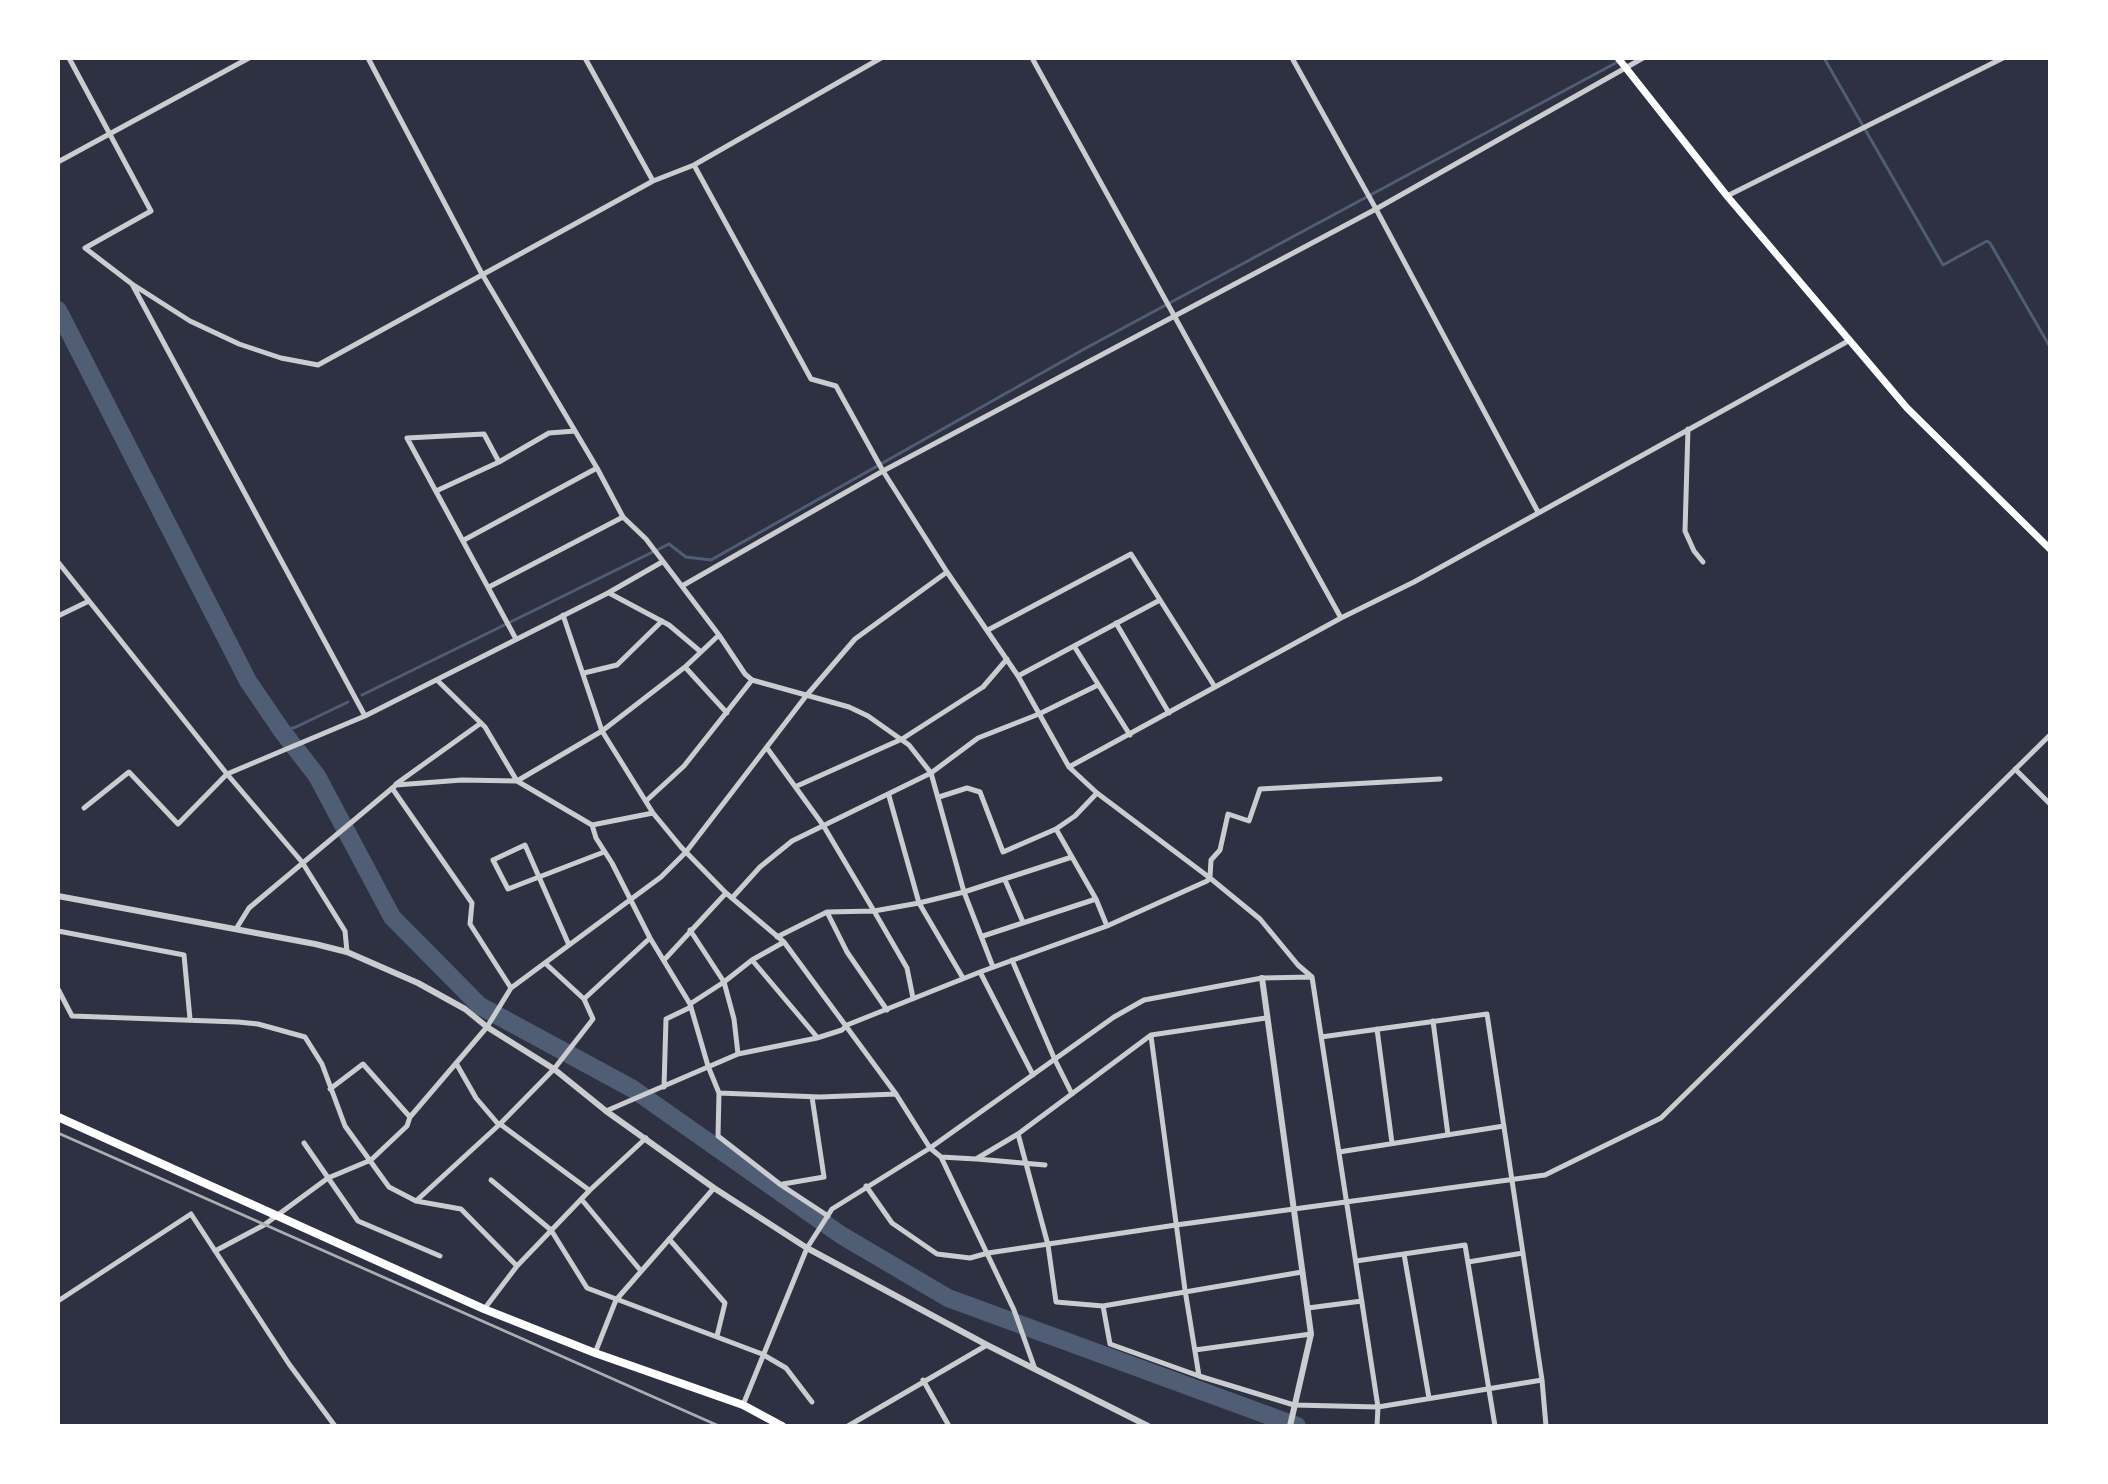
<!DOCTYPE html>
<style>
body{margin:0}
#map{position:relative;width:2108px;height:1484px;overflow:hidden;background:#2d3142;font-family:"Roboto Condensed",sans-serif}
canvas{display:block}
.frame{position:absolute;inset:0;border:60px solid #fff;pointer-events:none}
</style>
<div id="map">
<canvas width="2108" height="1484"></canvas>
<div class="frame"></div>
</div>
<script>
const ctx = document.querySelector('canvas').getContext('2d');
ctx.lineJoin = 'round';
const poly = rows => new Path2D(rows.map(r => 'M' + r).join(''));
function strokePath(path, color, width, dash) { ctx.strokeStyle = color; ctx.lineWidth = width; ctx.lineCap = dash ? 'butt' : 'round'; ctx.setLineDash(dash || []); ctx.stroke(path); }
strokePath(poly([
 [1824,58,1943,265,1987,241,1990,243,2050,347],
 [362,695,669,544,686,557,711,560,1086,348,1625,58],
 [282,731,296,727,348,702]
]), '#4f5d75', 3);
strokePath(poly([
 [58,310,248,681,282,731,317,776,392,917,480,1006,633,1089,841,1235,948,1298,1297,1426]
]), '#4f5d75', 18);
strokePath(poly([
 [69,58,151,211,85,248,132,284,365,716],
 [368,58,482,274,597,468,623,517,646,539,719,635,745,674,752,680,849,707,868,716,909,745,931,773,964,892,993,967],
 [585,58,653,181],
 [1032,58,1341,618],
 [1292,58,1376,209,1538,512],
 [58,162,249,58],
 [694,165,811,379,836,386,883,471,947,572,1018,676,1069,767,1097,793,1210,878,1260,919,1298,965,1312,977,1378,1407,1377,1426],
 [1727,196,2003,58],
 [132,284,190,321,239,344,281,358,318,365,653,181,694,165,881,58],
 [1688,429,1685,531,1694,551,1703,562],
 [499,462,484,434,407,438,516,639],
 [436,491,499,462,549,433,575,431],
 [464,540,597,468],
 [58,562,227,774,302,862,345,931,347,952],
 [682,586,883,471,1376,209,1643,58],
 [489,587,623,517],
 [609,593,669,625,701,652],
 [563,615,602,731,653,813,681,847,726,893,784,942,896,1094,930,1148,941,1157,1014,1310,1035,1369],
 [58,616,89,601],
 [1116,623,1169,713],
 [988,630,1131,554,1215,687],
 [1074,646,1130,735],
 [685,667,727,713],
 [584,673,617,665,662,621],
 [1018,676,1160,600],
 [437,680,485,727,517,781,602,731,685,667,719,635],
 [767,748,823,825,874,911,907,968,913,998],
 [1069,767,1341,618,1414,582,1850,340],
 [2015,769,2050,804],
 [396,784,481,723],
 [797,786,902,739,983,687,1007,659],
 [392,788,472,903,470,924,511,988],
 [889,796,919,903,963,978],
 [939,797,967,788,980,792,1003,852,1056,829,1075,816,1097,793],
 [646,801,684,766,752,680],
 [84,808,129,772,178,824,227,774,365,716,608,593,662,562],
 [592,825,653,813],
 [1056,829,1096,899,1107,926],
 [1210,877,1211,860,1220,850,1228,814,1249,821,1260,789,1440,779],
 [1005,880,1023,922],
 [732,898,760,867,792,841,931,773,978,738,1039,714,1098,685],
 [827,912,847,952,887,1010],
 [236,929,249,908,396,785,462,780,517,781,592,825,596,838,612,863,650,938,690,1004,708,1066,719,1093,718,1136,781,1185,828,1216],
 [690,930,724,982,734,1019,738,1054],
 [58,931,184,955,190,1019],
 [983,936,1096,899],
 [777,937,827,912,874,911,919,903,964,892,1072,857],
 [569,945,539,877,525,845,493,860,508,889,539,877,604,852],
 [665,959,726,893],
 [752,960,817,1037],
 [1012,960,1055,1060,1072,1094],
 [980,972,1033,1075],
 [58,989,72,1016,238,1022,258,1024,305,1037,322,1064,345,1126,389,1187,416,1201,461,1209,517,1266],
 [584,999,650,938],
 [690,1004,724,982,752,960,784,942],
 [1433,1021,1448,1135],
 [1377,1029,1392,1143],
 [1151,1036,1185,1290,1199,1376],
 [1321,1037,1487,1014,1542,1380,1546,1426],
 [456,1063,476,1098,499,1125],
 [664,1087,666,1019,691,1007],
 [330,1089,363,1064,410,1117],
 [719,1093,820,1097,896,1094],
 [606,1111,738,1054,817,1038,842,1030,847,1025,980,972,1107,926,1207,881,1210,878],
 [500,1124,589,1190],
 [1018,1134,1048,1245,1056,1302,1103,1306,1302,1272],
 [304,1143,358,1221,440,1256],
 [1339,1152,1504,1126],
 [941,1157,976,1159,1018,1134,1151,1035,1266,1018],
 [977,1159,1045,1165],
 [491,1180,551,1230,587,1288,762,1354,786,1368,812,1402],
 [783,1184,824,1177,812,1097],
 [866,1186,892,1223,937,1254,970,1258,988,1253,1176,1225,1545,1175,1661,1118,2050,735],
 [582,1200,641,1271],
 [416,1201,500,1124,554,1069,593,1019,584,999,545,963],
 [669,1239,725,1303,717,1336],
 [215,1251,264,1225,328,1178,371,1160,407,1126,410,1117,487,1027,511,988,661,877,686,852,806,696,855,639,947,572],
 [1404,1254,1429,1398],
 [1356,1261,1465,1245,1495,1426],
 [1468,1262,1523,1253],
 [58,1301,191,1214,289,1364,335,1426],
 [1103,1306,1110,1344,1199,1376,1294,1405,1378,1407,1542,1380],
 [485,1308,517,1266,590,1190,646,1138],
 [1308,1308,1362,1301],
 [1195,1350,1311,1334],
 [595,1353,616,1300,714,1188],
 [923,1380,949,1426],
 [743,1405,807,1248,832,1209,930,1148,1114,1017,1144,1000,1262,978,1311,977],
 [848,1426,987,1345]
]), '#caccd0', 5);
strokePath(poly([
 [58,896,315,944,347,952,418,983,465,1009,487,1027,554,1069,606,1111,714,1188,807,1248,987,1345,1148,1426],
 [1262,978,1311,1334,1290,1426]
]), '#caccd0', 6);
strokePath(poly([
 [1618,58,1727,196,1907,408,2050,549]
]), '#fff', 7);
strokePath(poly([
 [58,1117,484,1309,595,1353,743,1405,782,1426]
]), '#fff', 8);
strokePath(poly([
 [58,1133,719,1426]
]), '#abadb3', 3);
</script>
